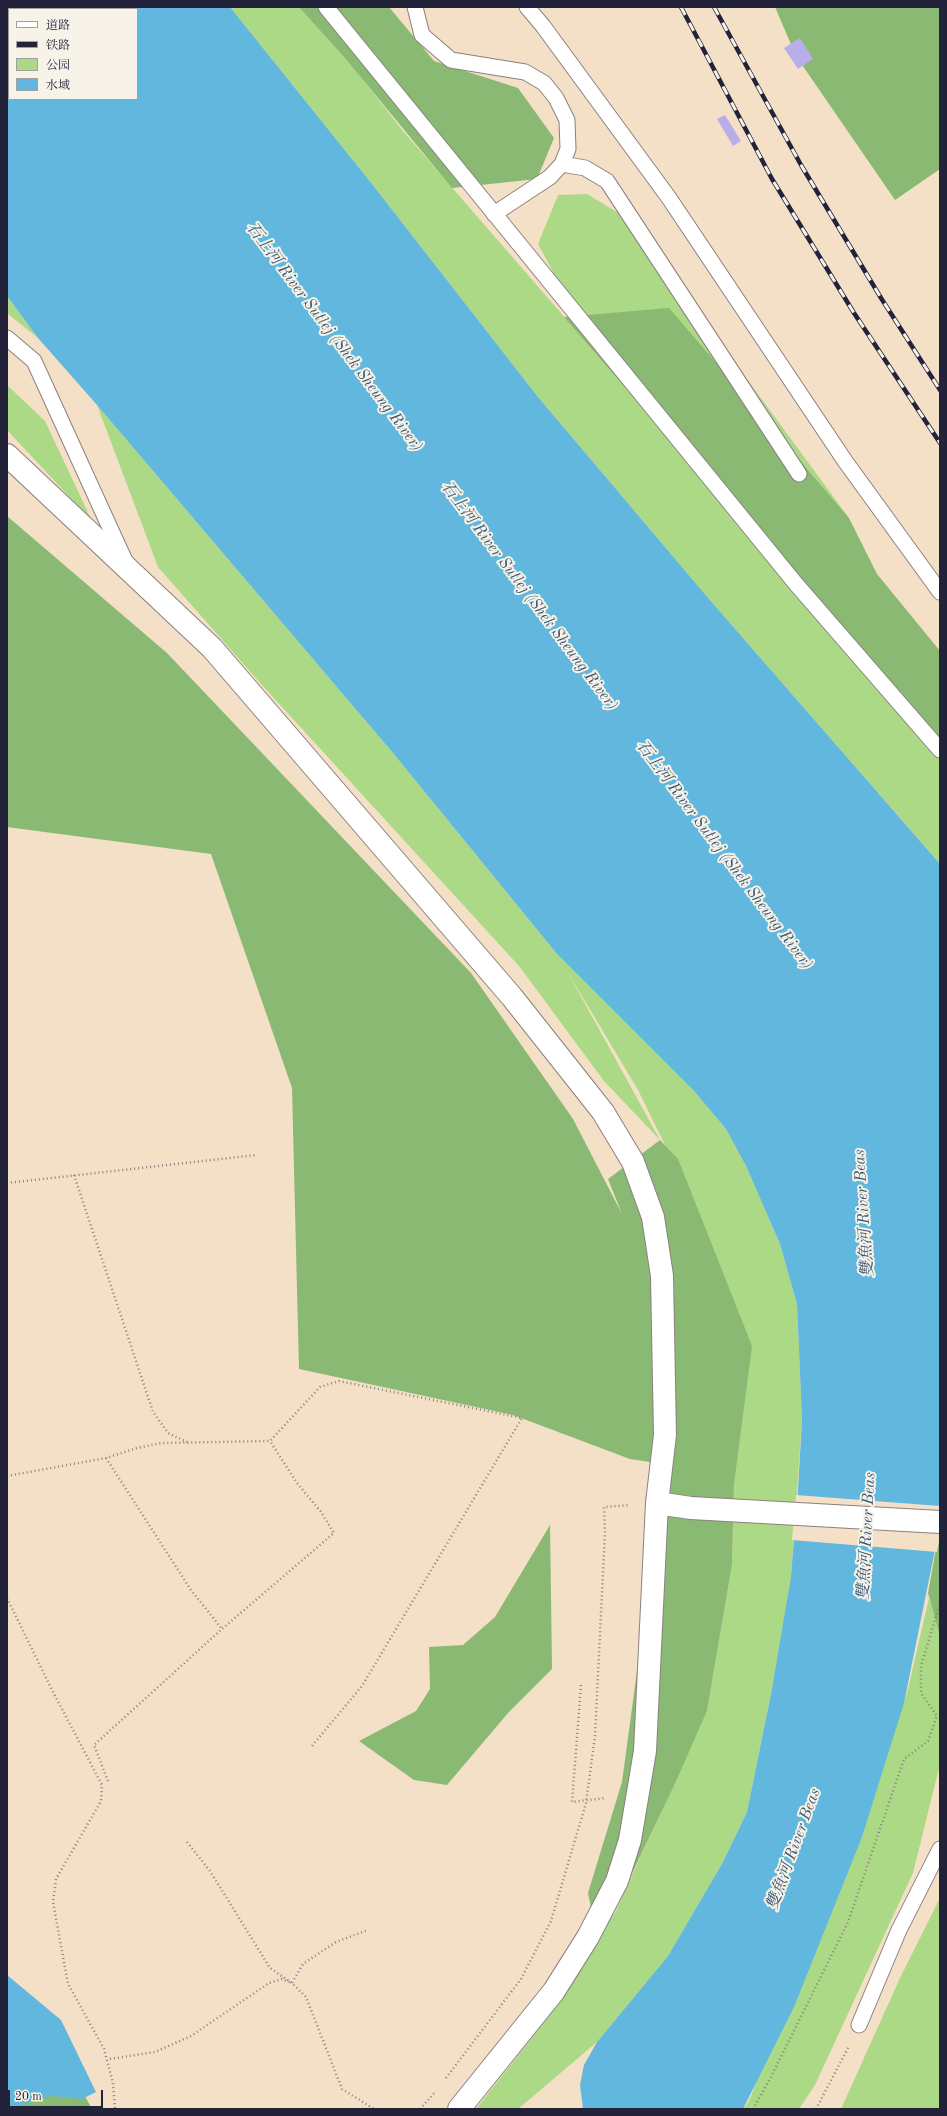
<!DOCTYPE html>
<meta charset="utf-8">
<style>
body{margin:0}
#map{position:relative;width:947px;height:2116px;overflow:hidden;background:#f3e0c6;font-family:"Old Standard TT","Noto Serif SC",serif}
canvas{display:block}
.frame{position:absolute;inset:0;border:8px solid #22223b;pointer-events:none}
.legend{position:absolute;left:8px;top:8px;width:130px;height:92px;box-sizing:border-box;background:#f7f3e8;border:1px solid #a29fa3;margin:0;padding:5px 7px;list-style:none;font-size:12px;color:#22223b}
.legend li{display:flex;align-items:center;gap:8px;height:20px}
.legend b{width:20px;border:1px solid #a29fa3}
.scale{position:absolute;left:8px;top:2090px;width:95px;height:18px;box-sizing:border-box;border:2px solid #22223b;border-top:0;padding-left:5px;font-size:12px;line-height:14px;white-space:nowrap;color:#22223b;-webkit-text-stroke:3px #f7f3e8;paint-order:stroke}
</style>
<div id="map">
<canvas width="947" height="2116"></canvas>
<div class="frame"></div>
<ul class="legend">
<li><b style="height:5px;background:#fff"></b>道路</li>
<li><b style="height:5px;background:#22223b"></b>铁路</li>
<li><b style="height:11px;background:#acd985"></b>公园</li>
<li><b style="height:11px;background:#62b7de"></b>水域</li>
</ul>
<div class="scale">20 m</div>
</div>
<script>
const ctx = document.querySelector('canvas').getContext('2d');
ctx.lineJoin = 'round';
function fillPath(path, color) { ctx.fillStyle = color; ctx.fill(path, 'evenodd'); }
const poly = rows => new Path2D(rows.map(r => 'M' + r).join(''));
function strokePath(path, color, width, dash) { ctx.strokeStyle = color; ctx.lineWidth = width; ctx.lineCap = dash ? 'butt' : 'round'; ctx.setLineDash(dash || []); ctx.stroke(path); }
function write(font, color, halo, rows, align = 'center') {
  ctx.font = font + ' "Old Standard TT","Noto Serif SC",serif'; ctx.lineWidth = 4; ctx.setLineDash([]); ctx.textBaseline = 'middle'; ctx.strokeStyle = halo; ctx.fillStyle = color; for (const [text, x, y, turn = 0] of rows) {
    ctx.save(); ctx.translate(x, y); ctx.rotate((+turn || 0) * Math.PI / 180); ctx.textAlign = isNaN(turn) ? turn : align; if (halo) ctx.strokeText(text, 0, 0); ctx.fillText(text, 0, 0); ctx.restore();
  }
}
fillPath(poly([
 [230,7,306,7,403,131,940,750,940,864,709,599,538,397,372,184],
 [587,194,630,220,849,518,666,321,577,316,538,244,558,195],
 [7,296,38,338,7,313],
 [7,385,45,421,92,521,7,430],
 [97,405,393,753,557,954,694,1091,726,1129,746,1166,780,1244,797,1304,802,1420,791,1576,771,1694,747,1812,723,1862,668,1956,597,2042,518,2109,476,2109,560,2002,592,1943,615,1913,707,1711,732,1565,734,1484,665,1145,638,1090,567,971,660,1140,604,1081,519,966,261,684,158,567],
 [929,1598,940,1637,940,1764,913,1873,815,2085,799,2109,743,2109,749,2101,907,1693],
 [940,1898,940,2109,841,2109,900,1978]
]), '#acd985');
fillPath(poly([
 [299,7,389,7,434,61,518,88,554,138,537,179,452,188,345,58],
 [775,7,940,7,940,169,895,200,796,56],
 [669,308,849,518,877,574,940,651,940,750,564,317],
 [7,516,167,653,471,973,573,1119,622,1214,608,1179,660,1140,678,1159,752,1346,734,1484,732,1565,707,1711,677,1779,610,1920,592,1913,588,1893,622,1782,657,1523,657,1463,630,1459,513,1415,299,1369,292,1088,211,854,7,827],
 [550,1525,552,1669,508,1713,447,1785,414,1780,359,1741,416,1711,430,1689,429,1647,463,1645,495,1617],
 [940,1542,940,1637,928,1593,937,1543],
 [76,2080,92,2109,7,2109]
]), '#89b972');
fillPath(poly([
 [7,7,230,7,372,184,538,397,709,599,940,864,940,1525,904,1703,862,1837,794,2007,743,2109,583,2109,580,2085,584,2065,597,2042,668,1956,723,1862,747,1812,771,1694,791,1576,798,1489,802,1420,797,1304,780,1244,746,1166,726,1129,694,1091,557,954,393,753,97,405,38,338,7,296],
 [9,9,137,9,137,99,9,99],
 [7,1975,61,2020,96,2092,82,2099,51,2096,7,2109]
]), '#62b7de');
fillPath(poly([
 [796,1495,940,1506,940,1536,937,1552,792,1540]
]), '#f3e0c6');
fillPath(poly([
 [800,38,813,59,798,69,784,48],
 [725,115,741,141,733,146,717,119]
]), '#b9aee9');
const service = poly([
 [326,7,796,584,940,750],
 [415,7,422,35,451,60,525,72,544,83,556,98,567,120,568,149,562,164,550,177,494,214],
 [527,7,543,26,669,198,845,461,940,592],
 [562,164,585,168,607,181,799,474],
 [7,338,34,361,126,563],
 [859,2025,899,1930,940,1849]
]);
const minor = poly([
 [7,455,212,648,512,997,603,1112,633,1162,653,1217,662,1276,665,1435,657,1503,645,1751,630,1840,617,1881,588,1937,554,1991,459,2109],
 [657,1503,691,1508,940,1522]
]);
strokePath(service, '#8a8180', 17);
strokePath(minor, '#8a8180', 24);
strokePath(poly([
 [74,1175,153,1412,168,1433,187,1442],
 [7,1183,256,1155],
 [106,1458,191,1590,222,1629],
 [7,1476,106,1458,137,1448,162,1443,270,1441,320,1387,339,1381,522,1418,362,1686,312,1746],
 [7,1598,52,1690,102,1785,101,1801,56,1879,53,1902,68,1984,104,2049,113,2083,115,2109],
 [581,1685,572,1802,605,1798],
 [108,1781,94,1745,222,1629,334,1533,321,1512,297,1483,270,1441],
 [187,1842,210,1871,270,1968,292,1983,306,1997,342,2089,374,2109],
 [110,2059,155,2052,191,2036,269,1983,282,1979,292,1983,303,1964,336,1942,368,1930],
 [446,2078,521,1979,551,1921,586,1803,595,1736,605,1532,604,1507,630,1505],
 [420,2109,436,2091],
 [753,2109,771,2077,848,1922,904,1759,928,1741,937,1716,921,1693,921,1666,940,1603],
 [816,2109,849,2046]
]), '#8a8180', 2.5, [1, 3]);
strokePath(service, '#fff', 15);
strokePath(minor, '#fff', 22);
const rail = poly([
 [681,7,772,179,854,313,940,443],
 [714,7,801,165,881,298,940,390]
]);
strokePath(rail, '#22223b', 4.5);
strokePath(rail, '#f7f3e8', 3, [9]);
write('italic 16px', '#385674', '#f7f3e8', [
 ["石上河 River Sutlej (Shek Sheung River)",334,337,53],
 ["石上河 River Sutlej (Shek Sheung River)",529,596,53],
 ["石上河 River Sutlej (Shek Sheung River)",724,855,53],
 ["雙魚河 River Beas",864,1213,-94],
 ["雙魚河 River Beas",867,1536,-87],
 ["雙魚河 River Beas",794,1849,-70]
]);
</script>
